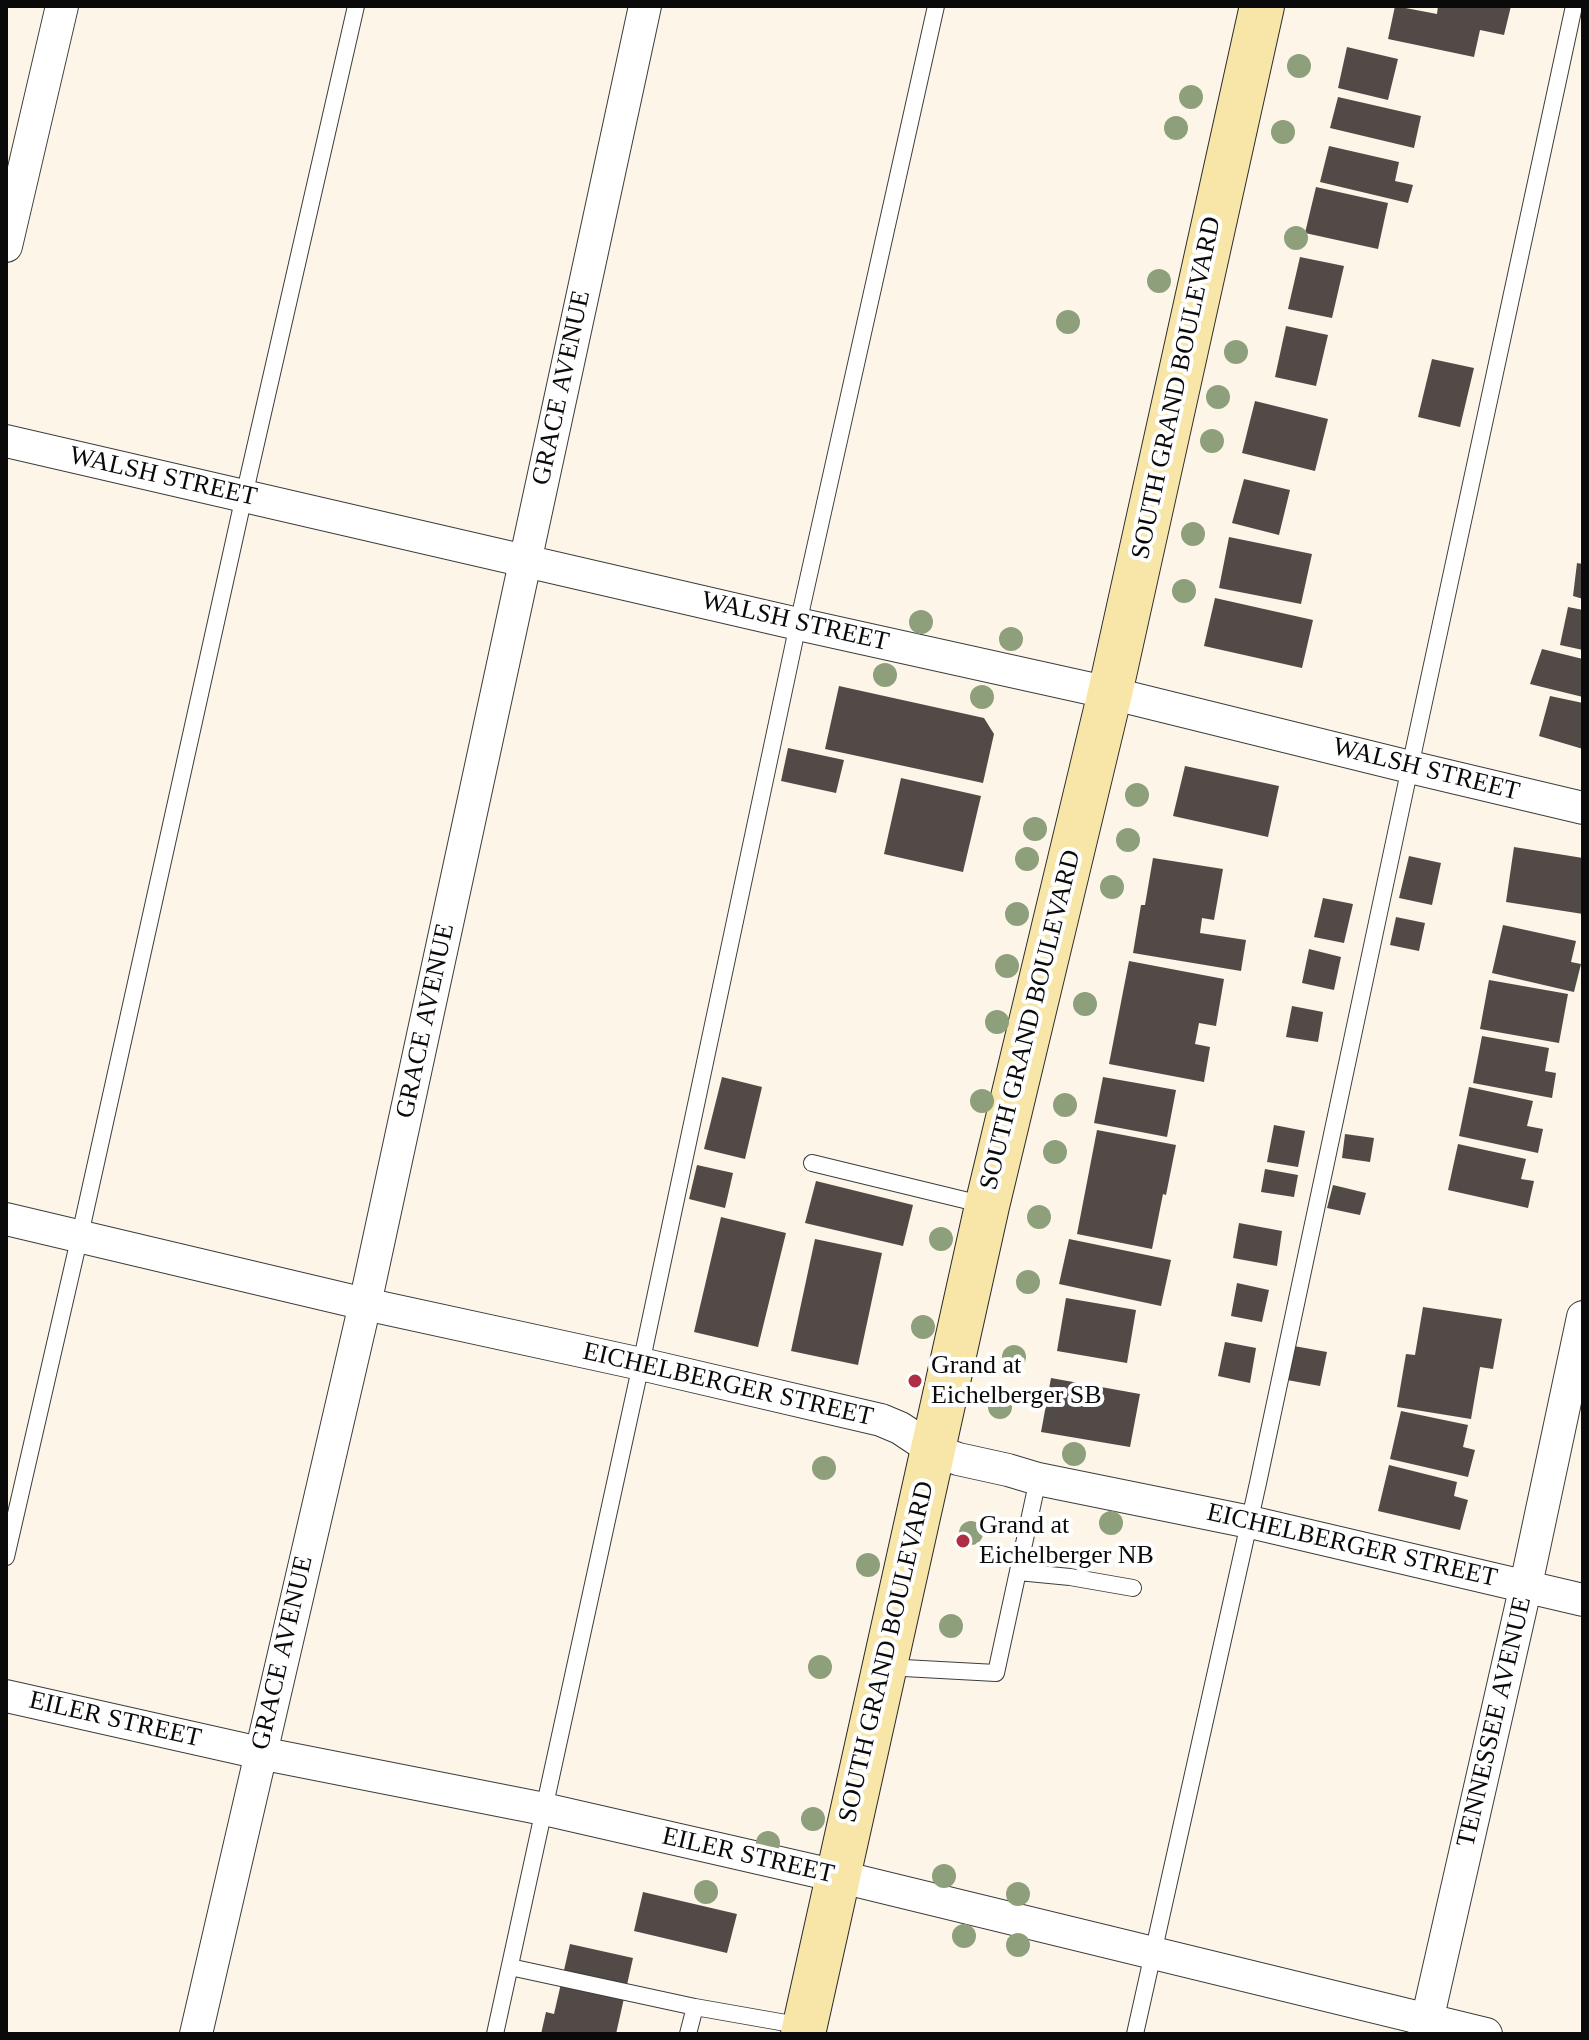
<!DOCTYPE html>
<style>
body{margin:0}
#map{position:relative;width:1589px;height:2040px;overflow:hidden;background:#fdf6e8;font-family:"Times New Roman",serif}
canvas{display:block}
.frame{position:absolute;inset:0;border:8px solid #0a0a0a;pointer-events:none}
</style>
<div id="map">
<canvas width="1589" height="2040"></canvas>
<div class="frame"></div>
</div>
<script>
const ctx = document.querySelector('canvas').getContext('2d');
ctx.lineJoin = 'round';
function fillPath(path, color) { ctx.fillStyle = color; ctx.fill(path, 'evenodd'); }
const poly = rows => new Path2D(rows.map(r => 'M' + r).join(''));
function strokePath(path, color, width, dash) { ctx.strokeStyle = color; ctx.lineWidth = width; ctx.lineCap = dash ? 'butt' : 'round'; ctx.setLineDash(dash || []); ctx.stroke(path); }
function write(font, color, halo, rows, align = 'center') {
  ctx.font = font + ' "Times New Roman",serif'; ctx.lineWidth = 8; ctx.setLineDash([]); ctx.textBaseline = 'middle'; ctx.strokeStyle = halo; ctx.fillStyle = color; for (const [text, x, y, turn = 0] of rows) {
    ctx.save(); ctx.translate(x, y); ctx.rotate((+turn || 0) * Math.PI / 180); ctx.textAlign = isNaN(turn) ? turn : align; if (halo) ctx.strokeText(text, 0, 0); ctx.fillText(text, 0, 0); ctx.restore();
  }
}
fillPath(poly([
 [1395,6,1437,14,1438,6,1511,6,1504,35,1480,30,1474,57,1388,39],
 [1347,47,1398,59,1388,100,1338,88],
 [1338,97,1421,116,1414,148,1330,128],
 [1329,146,1399,162,1395,181,1413,185,1408,203,1320,182],
 [1316,187,1388,203,1378,249,1305,233],
 [1300,257,1344,266,1332,318,1288,309],
 [1286,326,1328,335,1316,386,1275,377],
 [1432,359,1474,368,1460,427,1418,417],
 [1255,401,1328,419,1315,471,1242,453],
 [1244,479,1290,490,1279,535,1232,523],
 [1229,537,1312,554,1301,604,1219,588],
 [1577,563,1583,564,1583,599,1573,596],
 [1215,598,1313,620,1302,668,1204,646],
 [1568,607,1583,610,1583,650,1560,645],
 [1542,649,1583,659,1583,697,1530,684],
 [839,686,984,718,994,734,983,783,825,749],
 [1550,696,1583,703,1583,749,1539,736],
 [788,748,844,760,836,793,781,781],
 [1185,766,1279,786,1268,837,1173,816],
 [901,778,981,796,963,872,884,854],
 [1514,847,1583,858,1583,914,1506,902],
 [1409,856,1441,863,1432,905,1399,898],
 [1153,858,1223,869,1214,920,1202,918,1200,933,1246,940,1241,971,1133,953,1141,905,1145,905],
 [1323,898,1353,904,1344,943,1314,937],
 [1396,917,1425,923,1419,951,1390,945],
 [1503,925,1576,941,1571,962,1581,964,1574,992,1492,973],
 [1309,949,1341,957,1334,990,1302,983],
 [1129,961,1224,979,1216,1026,1199,1023,1195,1044,1210,1047,1204,1082,1109,1064],
 [1489,980,1568,994,1559,1043,1480,1029],
 [1292,1006,1323,1012,1318,1042,1286,1037],
 [1482,1036,1549,1048,1545,1071,1556,1073,1552,1098,1473,1083],
 [722,1077,762,1087,745,1159,704,1149],
 [1103,1077,1176,1090,1167,1137,1094,1123],
 [1469,1087,1533,1101,1527,1126,1543,1129,1538,1153,1459,1136],
 [1274,1125,1305,1131,1298,1167,1267,1162],
 [1097,1130,1176,1145,1166,1195,1163,1194,1152,1249,1077,1234],
 [1345,1134,1374,1138,1370,1162,1342,1158],
 [1458,1144,1526,1159,1521,1179,1534,1181,1528,1208,1448,1190],
 [697,1165,733,1173,725,1208,689,1199],
 [1265,1169,1298,1175,1294,1197,1261,1192],
 [816,1181,913,1205,903,1246,805,1223],
 [1333,1185,1366,1193,1360,1215,1327,1208],
 [721,1217,786,1233,758,1347,694,1332],
 [1239,1223,1282,1231,1277,1266,1233,1258],
 [815,1239,882,1253,858,1365,791,1351],
 [1069,1239,1171,1260,1161,1306,1059,1284],
 [1237,1283,1269,1290,1262,1322,1231,1316],
 [1066,1298,1136,1310,1127,1363,1057,1351],
 [1423,1307,1502,1319,1493,1369,1480,1367,1471,1419,1397,1407,1406,1354,1415,1355],
 [1225,1342,1256,1348,1250,1383,1218,1376],
 [1294,1346,1327,1352,1320,1386,1287,1380],
 [1051,1378,1140,1394,1130,1447,1041,1432],
 [1401,1411,1468,1425,1463,1447,1475,1450,1468,1477,1390,1459],
 [1389,1465,1457,1482,1454,1496,1468,1500,1460,1530,1378,1511],
 [643,1892,737,1914,727,1953,634,1931],
 [570,1944,633,1958,616,2034,541,2034,546,2012,554,2014]
]), '#514a47');
const service = poly([
 [812,1163,985,1205],
 [6,1557,80,1235,244,496,356,6],
 [1018,1572,1070,1577,1133,1588],
 [885,1667,996,1673,1038,1479],
 [510,1967,695,2007],
 [495,2034,641,1364,798,624,936,6],
 [688,2034,695,2007,803,2026],
 [1135,2034,1258,1483,1410,767,1574,6]
]);
const minor = poly([
 [6,246,62,6],
 [6,441,798,624,1110,693,1410,767,1583,808],
 [6,1219,365,1304,641,1364,881,1420,900,1428,933,1450,958,1459,1008,1470,1038,1479,1250,1522,1583,1600],
 [6,1696,260,1753,544,1809,837,1876,1486,2034],
 [196,2034,365,1304,645,6],
 [1424,2034,1526,1585,1583,1317]
]);
const secondary = poly([
 [803,2034,987,1206,1110,693,1262,6]
]);
strokePath(service, '#3d3d3d', 18);
strokePath(minor, '#3d3d3d', 34);
strokePath(secondary, '#2c2c2c', 46);
strokePath(service, '#fff', 16);
strokePath(minor, '#fff', 32);
strokePath(secondary, '#f8e5a8', 44);
ctx.fillStyle = '#8ea07b';
for (const [x, y] of [
 [1299,66],
 [1191,97],
 [1176,128],
 [1283,132],
 [1296,238],
 [1159,281],
 [1068,322],
 [1236,352],
 [1218,397],
 [1212,441],
 [1193,534],
 [1184,591],
 [921,622],
 [1011,639],
 [885,675],
 [982,697],
 [1137,795],
 [1035,829],
 [1128,840],
 [1027,859],
 [1112,887],
 [1017,914],
 [1007,966],
 [1085,1004],
 [997,1022],
 [982,1101],
 [1065,1105],
 [1055,1152],
 [1039,1217],
 [941,1239],
 [1028,1282],
 [923,1327],
 [1014,1357],
 [1000,1407],
 [1074,1454],
 [824,1468],
 [1111,1523],
 [971,1533],
 [868,1565],
 [951,1626],
 [820,1667],
 [813,1819],
 [768,1843],
 [944,1876],
 [706,1892],
 [1018,1894],
 [964,1936],
 [1018,1945]
]) { ctx.beginPath(); ctx.arc(x, y, 12, 0, 2 * Math.PI); ctx.fill(); }
for (const [x, y, r, color] of [
 [915,1381,8,"#ad2e45"],
 [963,1541,8,"#ad2e45"]
]) { const dot = new Path2D(); dot.arc(x, y, r, 0, 2 * Math.PI); ctx.fillStyle = color; ctx.fill(dot); strokePath(dot, '#fff', 3); }
write('26px', '#0a0a0a', '#fff', [
 ["GRACE AVENUE",562,388,-78],
 ["SOUTH GRAND BOULEVARD",1177,388,-78],
 ["WALSH STREET",163,477,13],
 ["WALSH STREET",795,622,13],
 ["WALSH STREET",1426,770,14],
 ["SOUTH GRAND BOULEVARD",1031,1020,-76],
 ["GRACE AVENUE",426,1021,-78],
 ["EICHELBERGER STREET",728,1385,13],
 ["EICHELBERGER STREET",1352,1546,13],
 ["SOUTH GRAND BOULEVARD",887,1652,-77],
 ["GRACE AVENUE",283,1653,-77],
 ["EILER STREET",115,1720,13],
 ["TENNESSEE AVENUE",1495,1722,-77],
 ["EILER STREET",748,1856,13]
]);
write('26px', '#0a0a0a', '#fff', [
 ["Grand at",931,1366],
 ["Eichelberger SB",931,1396],
 ["Grand at",979,1526],
 ["Eichelberger NB",979,1556]
], 'left');
</script>
